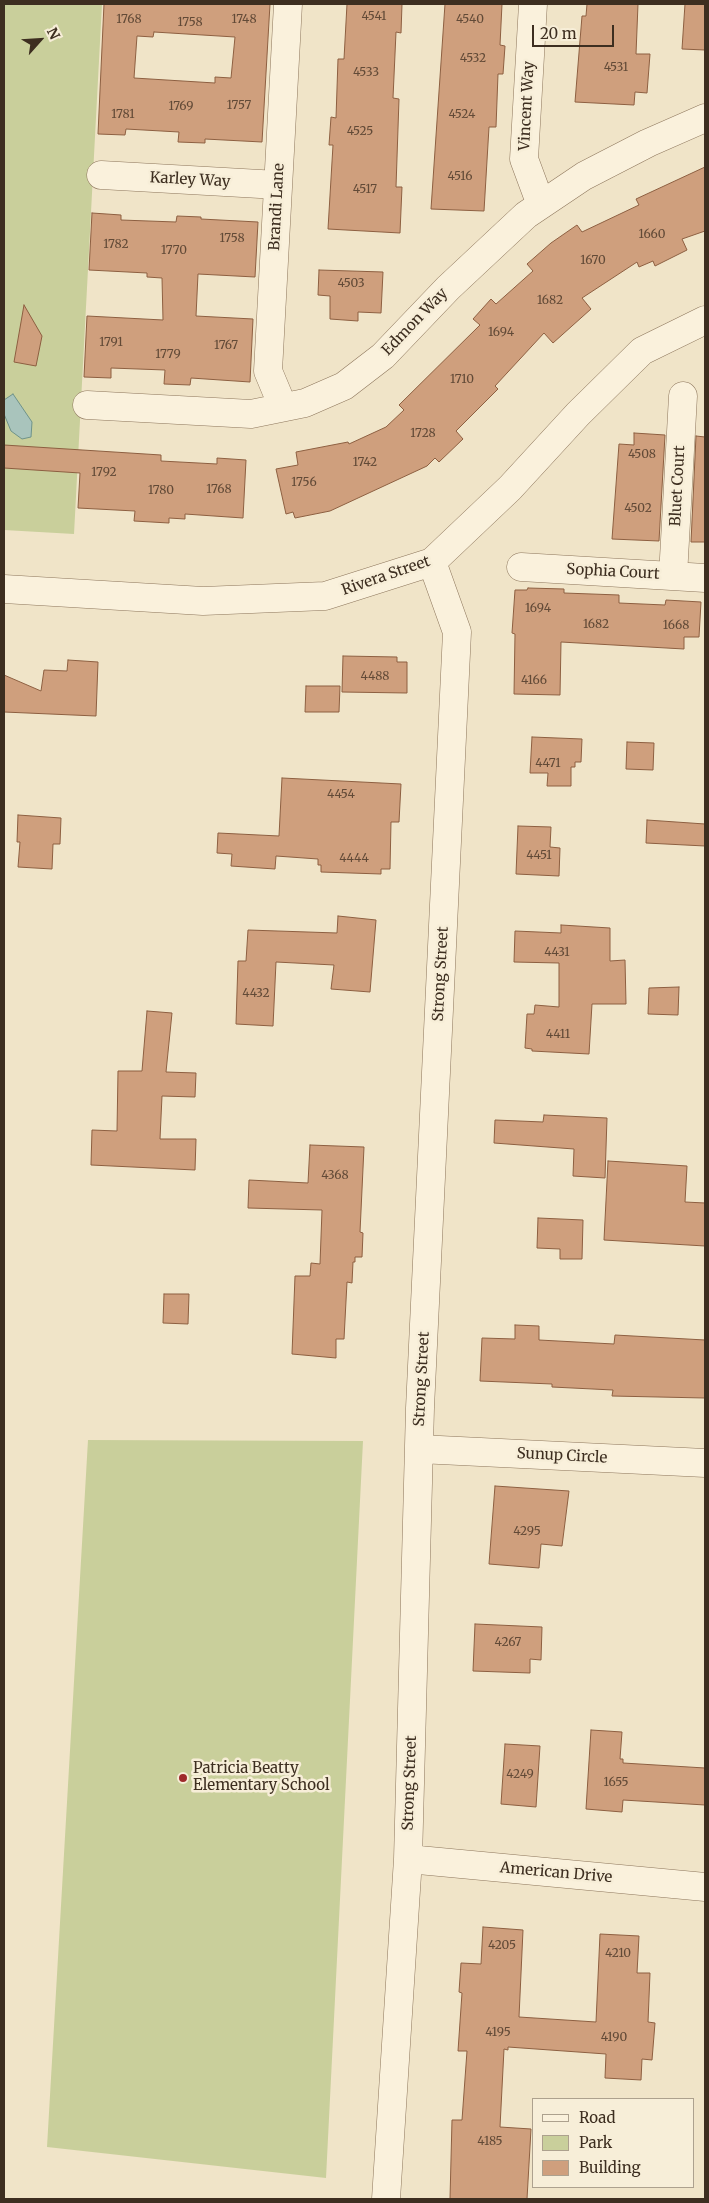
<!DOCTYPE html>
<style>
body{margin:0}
#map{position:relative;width:709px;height:2203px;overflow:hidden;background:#f0e4c8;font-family:Merriweather,serif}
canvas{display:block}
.frame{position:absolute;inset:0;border:5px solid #3d2e20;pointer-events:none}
.legend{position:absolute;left:532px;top:2098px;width:162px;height:90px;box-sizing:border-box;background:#f7eed8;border:1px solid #ada18e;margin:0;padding:6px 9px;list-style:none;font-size:15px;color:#3d2e20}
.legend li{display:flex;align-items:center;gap:10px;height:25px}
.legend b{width:25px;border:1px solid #ada18e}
.north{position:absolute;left:15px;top:15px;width:50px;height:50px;-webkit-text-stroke:4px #f7eed8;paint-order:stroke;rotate:64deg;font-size:14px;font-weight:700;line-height:20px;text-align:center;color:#3d2e20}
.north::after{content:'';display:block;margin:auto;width:18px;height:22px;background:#3d2e20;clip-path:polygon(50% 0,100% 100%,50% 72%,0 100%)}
.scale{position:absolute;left:532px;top:25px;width:82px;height:22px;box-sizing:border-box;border:2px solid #3d2e20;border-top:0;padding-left:6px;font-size:15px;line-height:18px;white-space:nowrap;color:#3d2e20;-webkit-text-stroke:4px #f7eed8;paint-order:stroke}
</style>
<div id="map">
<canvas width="709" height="2203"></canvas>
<div class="frame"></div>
<ul class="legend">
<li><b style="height:6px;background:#faf1dc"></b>Road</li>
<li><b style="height:14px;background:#c9cf9b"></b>Park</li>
<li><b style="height:14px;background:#cf9f7d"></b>Building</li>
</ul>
<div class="north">N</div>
<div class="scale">20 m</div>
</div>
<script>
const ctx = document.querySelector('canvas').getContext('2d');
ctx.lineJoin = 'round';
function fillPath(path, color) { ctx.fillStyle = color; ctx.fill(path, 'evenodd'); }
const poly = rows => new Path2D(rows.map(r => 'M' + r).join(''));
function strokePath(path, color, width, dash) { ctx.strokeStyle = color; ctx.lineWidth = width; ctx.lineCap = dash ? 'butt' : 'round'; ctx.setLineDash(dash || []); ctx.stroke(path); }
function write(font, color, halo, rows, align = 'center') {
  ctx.font = font + ' Merriweather,serif'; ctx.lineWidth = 5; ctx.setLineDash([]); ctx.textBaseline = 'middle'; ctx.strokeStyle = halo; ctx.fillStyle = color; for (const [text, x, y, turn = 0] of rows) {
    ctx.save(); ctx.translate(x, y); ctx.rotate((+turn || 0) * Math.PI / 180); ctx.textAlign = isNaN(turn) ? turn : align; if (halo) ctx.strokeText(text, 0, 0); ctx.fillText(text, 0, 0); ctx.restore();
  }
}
fillPath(poly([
 [4,4,102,4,74,534,4,530],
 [88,1440,363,1441,326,2178,47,2147]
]), '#c9cf9b');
const water = poly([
 [13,394,32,422,31,437,22,439,11,431,4,414,4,400,13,394]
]);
fillPath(water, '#a9c4bc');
strokePath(water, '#6f938a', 1);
const building = poly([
 [104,4,270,4,262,142,205,139,205,143,178,142,179,132,126,129,125,135,98,134,104,4],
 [154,32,235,37,231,78,215,77,215,83,134,78,137,36,153,37,154,32],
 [347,4,402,4,401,33,396,32,393,98,399,99,396,187,402,187,400,233,328,229,333,145,329,145,331,117,336,118,338,59,344,59,347,4],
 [445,4,502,4,500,45,505,46,503,74,498,74,496,127,489,127,484,211,431,209,445,4],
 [587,4,638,4,636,54,650,54,647,93,635,92,634,105,575,102,582,16,586,16,587,4],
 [685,4,705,4,705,50,682,49,685,4],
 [705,167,705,231,682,239,687,250,655,266,653,261,639,267,637,262,582,298,591,309,553,343,544,333,495,386,498,389,456,431,463,439,439,462,435,458,427,466,330,511,295,518,293,512,286,514,276,469,298,465,296,452,348,442,349,444,386,427,404,410,399,405,480,325,473,319,491,299,496,304,533,271,527,264,551,243,577,225,582,232,639,205,636,199,705,167],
 [92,213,121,215,121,220,176,222,177,216,201,217,201,219,258,222,255,277,198,274,196,316,253,319,250,382,191,378,190,385,164,384,165,370,111,368,111,378,84,377,87,316,163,320,162,278,147,277,147,273,89,270,92,213],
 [319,270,383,272,381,313,358,312,358,321,330,319,330,296,318,295,319,270],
 [24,305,42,336,36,366,14,362,24,305],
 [634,433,665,435,659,541,612,539,619,444,634,445,634,433],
 [696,436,705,437,705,542,691,542,696,436],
 [4,445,161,455,161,461,217,464,217,458,246,460,243,518,185,514,185,519,169,518,169,523,134,521,135,511,78,508,80,473,4,468,4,445],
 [528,588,564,589,564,593,619,595,619,603,665,605,666,600,701,602,699,637,684,637,684,649,561,642,560,695,514,694,515,634,512,633,515,590,527,590,528,588],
 [343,656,397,657,397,662,407,662,407,693,342,692,343,656],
 [68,660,98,662,96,716,4,712,4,675,41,691,44,670,67,671,68,660],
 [306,686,340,686,339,712,305,712,306,686],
 [532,737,582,739,581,762,575,762,575,767,571,767,571,786,547,786,548,773,530,773,532,737],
 [627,742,654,743,653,770,626,769,627,742],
 [282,778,401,784,399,822,391,822,390,869,381,869,381,874,321,872,321,865,318,865,318,859,276,856,275,869,231,866,232,854,217,853,218,833,279,836,282,778],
 [18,815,61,818,60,844,53,844,52,869,18,867,20,842,17,842,18,815],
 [647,820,705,824,705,846,646,843,647,820],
 [518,826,551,827,550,847,560,848,559,876,516,874,518,826],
 [338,916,376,920,370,992,331,989,334,965,276,962,273,1026,236,1024,238,961,246,961,248,930,337,933,338,916],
 [561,925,610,928,610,961,625,960,626,1004,592,1004,589,1054,532,1051,532,1049,525,1048,527,1014,534,1014,535,1005,559,1007,559,963,514,962,515,931,561,933,561,925],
 [679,987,678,1015,648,1014,649,988,679,987],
 [147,1011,172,1013,166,1072,196,1073,195,1097,162,1096,160,1139,196,1139,195,1170,91,1165,92,1130,117,1131,118,1071,142,1071,147,1011],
 [544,1115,607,1118,605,1178,573,1176,574,1149,494,1143,495,1120,543,1122,544,1115],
 [310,1145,364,1147,360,1232,363,1233,362,1257,355,1257,355,1262,353,1262,352,1283,347,1282,344,1339,336,1339,336,1358,292,1354,295,1276,310,1276,311,1263,320,1264,322,1210,248,1208,249,1180,308,1183,310,1145],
 [608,1161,687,1166,685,1202,705,1203,705,1246,604,1240,608,1161],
 [538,1218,583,1220,582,1259,560,1259,560,1249,537,1248,538,1218],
 [164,1294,189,1294,188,1324,163,1323,164,1294],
 [515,1325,539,1326,539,1340,614,1344,615,1335,705,1340,705,1398,612,1396,613,1390,552,1387,552,1384,480,1381,482,1338,515,1339,515,1325],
 [495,1486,569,1491,562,1546,541,1544,539,1568,489,1564,495,1486],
 [475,1624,542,1627,541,1660,530,1659,530,1673,473,1671,475,1624],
 [591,1730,622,1732,620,1759,623,1759,623,1763,705,1768,705,1805,623,1800,622,1812,586,1809,591,1730],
 [505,1744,540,1746,536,1807,501,1804,505,1744],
 [483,1927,523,1930,519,2017,596,2022,600,1934,639,1936,637,1973,650,1973,648,2022,655,2023,652,2060,642,2059,641,2080,605,2078,606,2054,508,2047,508,2050,504,2049,500,2127,531,2129,527,2199,450,2199,452,2120,462,2120,467,2051,458,2051,462,1993,459,1992,461,1963,481,1964,483,1927]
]);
fillPath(building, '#cf9f7d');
strokePath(building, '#8d5f41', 1);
const minor = poly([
 [533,4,524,159,541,205],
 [101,175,278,185],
 [87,405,251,414,305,403,344,386,383,356,448,288,526,215,584,176,648,143,705,118],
 [283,407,268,371,288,4],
 [521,567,705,578],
 [673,576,683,396],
 [4,589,203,601,325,596,432,562,510,488,578,414,642,351,705,320],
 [419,1449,705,1463],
 [408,1859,705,1887],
 [386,2199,408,1859,420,1408,457,632,432,562]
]);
strokePath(minor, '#8d765c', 29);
strokePath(minor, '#faf1dc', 28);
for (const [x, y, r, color] of [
 [183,1778,5,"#9e2a2b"]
]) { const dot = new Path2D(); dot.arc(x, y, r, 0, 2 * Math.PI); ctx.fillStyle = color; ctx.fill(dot); strokePath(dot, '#f7eed8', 2); }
write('12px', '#624a37', null, [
 ["4541",374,17],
 ["1768",129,20],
 ["1748",244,20],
 ["4540",470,20],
 ["1758",190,23],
 ["4532",473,59],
 ["4531",616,68],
 ["4533",366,73],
 ["1757",239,106],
 ["1769",181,107],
 ["1781",123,115],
 ["4524",462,115],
 ["4525",360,132],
 ["4516",460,177],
 ["4517",365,190],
 ["1660",652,235],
 ["1758",232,239],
 ["1782",116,245],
 ["1770",174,251],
 ["1670",593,261],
 ["4503",351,284],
 ["1682",550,301],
 ["1694",501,333],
 ["1791",111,343],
 ["1767",226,346],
 ["1779",168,355],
 ["1710",462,380],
 ["1728",423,434],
 ["4508",642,455],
 ["1742",365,463],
 ["1792",104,473],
 ["1756",304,483],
 ["1768",219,490],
 ["1780",161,491],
 ["4502",638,509],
 ["1694",538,609],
 ["1682",596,625],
 ["1668",676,626],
 ["4488",375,677],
 ["4166",534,681],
 ["4471",548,764],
 ["4454",341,795],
 ["4451",539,856],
 ["4444",354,859],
 ["4431",557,953],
 ["4432",256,994],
 ["4411",558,1035],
 ["4368",335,1176],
 ["4295",527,1532],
 ["4267",508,1643],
 ["4249",520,1775],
 ["1655",616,1783],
 ["4205",502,1946],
 ["4210",618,1954],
 ["4195",498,2033],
 ["4190",614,2038],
 ["4185",490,2142]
]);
write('15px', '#3d2e20', '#f7eed8', [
 ["Vincent Way",527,106,-87],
 ["Karley Way",190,180,3],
 ["Brandi Lane",277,207,-87],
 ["Edmon Way",415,322,-46],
 ["Bluet Court",678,486,-87],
 ["Sophia Court",613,572,3],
 ["Rivera Street",386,576,-19],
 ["Strong Street",441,974,-87],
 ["Strong Street",422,1379,-87],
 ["Sunup Circle",562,1456,3],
 ["Strong Street",410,1783,-88],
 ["American Drive",556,1873,5]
]);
write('15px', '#3d2e20', '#f7eed8', [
 ["Patricia Beatty",193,1769],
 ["Elementary School",193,1786]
], 'left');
</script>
